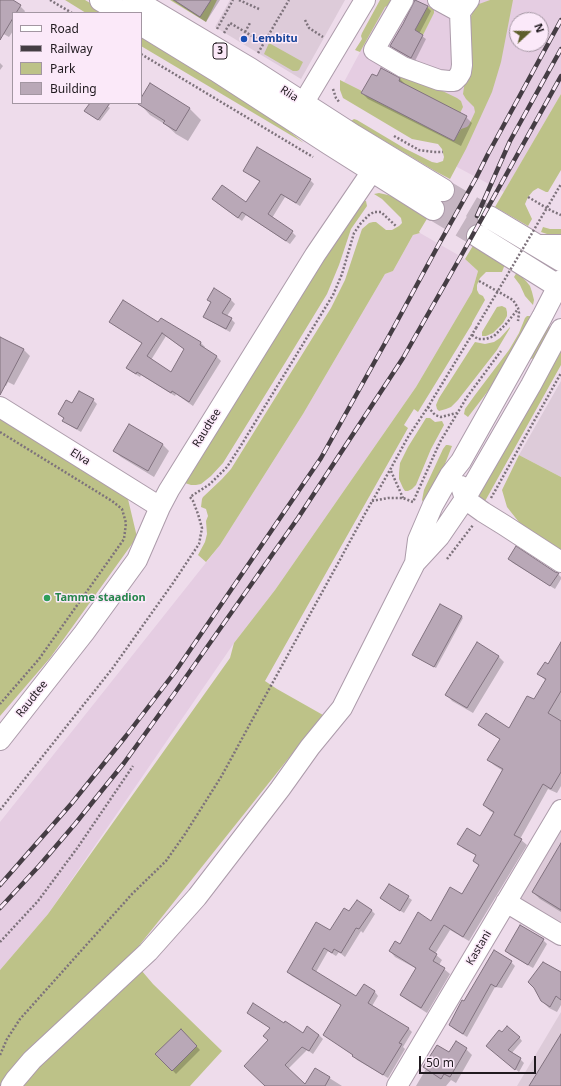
<!DOCTYPE html>
<style>
body{margin:0}
#map{position:relative;width:561px;height:1086px;overflow:hidden;background:#eedceb;font-family:"Noto Sans",sans-serif}
canvas{display:block}
.legend{position:absolute;left:12px;top:12px;width:130px;height:92px;box-sizing:border-box;background:#fbe9f9;border:1px solid #a396a2;margin:0;padding:5px 7px;list-style:none;font-size:12px;color:#201a1f}
.legend li{display:flex;align-items:center;gap:8px;height:20px}
.legend b{width:20px;border:1px solid #a396a2}
.north{position:absolute;left:509px;top:12px;width:40px;height:40px;box-sizing:border-box;background:#fbe9f9;border:1px solid #a396a2;border-radius:50%;rotate:69deg;font-size:11px;font-weight:700;line-height:16px;text-align:center;color:#201a1f}
.north::after{content:'';display:block;margin:auto;width:14px;height:18px;background:#5d5e2b;clip-path:polygon(50% 0,100% 100%,50% 72%,0 100%)}
.scale{position:absolute;left:419px;top:1056px;width:117px;height:18px;box-sizing:border-box;border:2px solid #201a1f;border-top:0;padding-left:5px;font-size:12px;line-height:14px;white-space:nowrap;color:#201a1f;-webkit-text-stroke:3px #fbe9f9;paint-order:stroke}
</style>
<div id="map">
<canvas width="561" height="1086"></canvas>
<ul class="legend">
<li><b style="height:5px;background:#fff"></b>Road</li>
<li><b style="height:5px;background:#453d44"></b>Railway</li>
<li><b style="height:11px;background:#bdc288"></b>Park</li>
<li><b style="height:11px;background:#b9a8b7"></b>Building</li>
</ul>
<div class="north">N</div>
<div class="scale">50 m</div>
</div>
<script>
const ctx = document.querySelector('canvas').getContext('2d');
ctx.lineJoin = 'round';
function fillPath(path, color) { ctx.fillStyle = color; ctx.fill(path, 'evenodd'); }
const poly = rows => new Path2D(rows.map(r => 'M' + r).join(''));
function strokePath(path, color, width, dash) { ctx.strokeStyle = color; ctx.lineWidth = width; ctx.lineCap = dash ? 'butt' : 'round'; ctx.setLineDash(dash || []); ctx.stroke(path); }
function write(font, color, halo, rows, align = 'center') {
  ctx.font = font + ' "Noto Sans",sans-serif'; ctx.lineWidth = 3; ctx.setLineDash([]); ctx.textBaseline = 'middle'; ctx.strokeStyle = halo; ctx.fillStyle = color; for (const [text, x, y, turn = 0] of rows) {
    ctx.save(); ctx.translate(x, y); ctx.rotate((+turn || 0) * Math.PI / 180); ctx.textAlign = isNaN(turn) ? turn : align; if (halo) ctx.strokeText(text, 0, 0); ctx.fillText(text, 0, 0); ctx.restore();
  }
}
fillPath(poly([
 [230,0,345,0,301,79,215,27],
 [561,381,561,477,519,455],
 [561,824,561,942,506,910],
 [561,1012,561,1086,517,1086]
]), '#ddcbd9');
fillPath(poly([
 [388,0,561,0,561,94,504,192,457,167,455,154,362,91,344,82],
 [517,20,541,20,541,44,517,44],
 [420,233,465,259,478,271,472,292,416,387,275,590,234,643,48,914,0,970,0,822,220,545,303,414,385,274,393,271,413,235]
]), '#e5cde2');
fillPath(poly([
 [65,0,85,0,107,13,86,13],
 [170,0,217,0,206,22],
 [380,0,393,0,391,4,385,7,360,52,355,50,362,39,361,36,362,33],
 [490,0,513,0,501,62,492,92,466,149,450,179,435,171,351,121,354,119,357,120,404,148,432,162,437,163,443,161,444,157,442,149,438,144,412,139,343,98,340,90,340,80,362,91,361,93,454,141,461,129,467,127,469,125,475,112,474,107,466,99,463,94,465,80,467,30,473,10,479,4],
 [428,6,434,10,434,13,423,35,415,30],
 [141,33,241,93,304,143,141,46],
 [269,43,303,62,299,70,297,71,293,71,264,54],
 [403,72,457,98,461,101,463,107,460,113,398,81],
 [561,94,561,170,548,192,546,192,538,188,533,191,528,197,525,204,532,219,528,226,495,207],
 [379,193,388,195,393,197,428,217,419,232,420,233,413,235,393,271,385,274,303,414,220,545,206,562,198,555,205,542,207,534,206,521,208,516,206,509,201,507,202,499,203,497,222,479,231,469,331,308,345,280,362,229,369,223,373,222,376,222,386,230,392,230,399,226,402,223,401,218,382,199,374,194],
 [365,201,366,201,367,206,351,229,339,265,327,294,285,363,223,463,211,476,201,484,196,485,191,485,185,483,317,269,363,202],
 [543,227,550,229,561,229,561,237,553,236,541,232],
 [474,244,505,264,502,272,486,272,480,278,477,285,477,290,479,294,483,296,485,300,472,323,472,324,418,412,414,409,404,425,408,428,265,681,277,689,323,715,130,957,153,984,222,1051,190,1086,0,1086,0,970,48,914,230,658,234,643,275,590,416,387,472,292,478,271,465,259],
 [517,272,526,281,530,286,532,292,534,300,533,305,525,296,520,285,514,277],
 [502,306,506,308,507,312,507,316,503,323,493,333,486,336,482,336,482,332,497,307],
 [527,316,531,316,495,382,468,417,464,414,465,409,475,395,509,350,519,333,525,318],
 [545,324,552,328,534,358,531,359,530,357],
 [510,327,510,328,497,350,458,400,451,407,446,409,439,411,437,409,436,405,439,398,471,348,475,342,485,344,494,342,500,338],
 [561,347,561,365,484,503,477,496],
 [0,418,127,495,137,537,50,658,0,716],
 [426,418,430,418,435,422,442,421,444,425,431,449,416,485,412,489,408,491,405,491,403,488,399,479,399,473,400,463,408,447],
 [446,445,448,445,452,446,443,469,424,504,422,500,424,490,443,449],
 [519,455,561,477,561,551,522,526,507,507,502,490]
]), '#bdc288');
fillPath(poly([
 [0,0,11,0,20,6,25,11,24,13,13,13,13,31,9,37,0,32],
 [172,0,220,0,206,22],
 [427,7,431,11,419,34,426,39,415,61,395,50,391,46],
 [0,63,3,66,0,70],
 [382,69,400,79,406,85,466,117,472,123,461,146,368,99,362,93,377,78],
 [150,85,190,109,201,120,188,141,176,134,166,125,150,115,139,103,141,103,141,100],
 [91,103,104,103,110,108,100,121,87,113],
 [244,171,310,180,314,184,300,206,285,197,272,218,292,232,296,236,290,244,246,215,242,221,217,203,214,199,246,203,260,182,248,174],
 [215,290,231,300,235,304,227,316,231,319,235,323,230,332,208,320,204,316,212,303,208,300],
 [161,320,201,343,205,347,204,349,217,357,221,361,193,406,176,394,175,396,141,375,140,377,132,372,128,368,142,343,115,326,111,322,159,324],
 [166,336,185,350,171,374,151,360],
 [0,338,24,350,30,356,14,385,8,382,6,386,0,384],
 [93,400,97,404,81,432,67,424,63,420,64,419,60,414,72,405],
 [129,426,163,445,169,451,154,477,121,457,114,451],
 [509,559,558,574,561,577,561,579,555,589,513,563],
 [461,616,463,618,436,668,415,657],
 [561,644,561,786,557,793,548,789,520,839,527,845,469,941,450,930,435,954,442,960,439,965,444,969,450,974,427,1013,407,1000,401,995,417,969,395,957,390,951,431,922,462,895,480,866,474,861,477,856,464,849,459,844,481,837,495,814,490,811,484,805,503,771,494,765,489,760,501,740,485,730,480,724,509,730,534,701,546,681,539,674,549,666],
 [498,656,504,662,473,713,452,701,446,694],
 [561,845,561,912,540,899,533,892],
 [408,897,412,900,404,913,384,901,381,898],
 [371,910,375,914,363,933,361,931,345,957,339,952,336,956,328,951,316,972,357,997,375,992,378,996,372,1006,408,1028,412,1032,403,1047,405,1049,388,1078,357,1060,354,1056,328,1038,324,1034,342,1006,292,976,288,972,350,913],
 [543,940,547,944,533,968,510,955,506,951],
 [511,962,515,966,502,988,495,987,467,1037,454,1029,450,1025,464,1002],
 [561,982,561,1005,557,1012,549,1008,542,1001],
 [248,1012,284,1024,303,1034,308,1028,319,1035,323,1039,313,1054,307,1050,288,1069,306,1086,315,1069,342,1086,266,1086,271,1029,252,1016],
 [181,1030,200,1050,176,1074,157,1054],
 [502,1033,519,1037,522,1041,511,1054,520,1059,524,1063,519,1072,491,1049],
 [466,1049,472,1055,456,1083,451,1080,446,1086,416,1086,426,1069,424,1067,449,1053]
]), '#0003');
const building = poly([
 [0,0,13,0,21,5,16,13,13,13,13,18,0,40,0,0],
 [174,0,211,0,200,17,174,0],
 [415,0,428,6,415,30,423,35,411,58,390,46,403,24,415,0],
 [381,68,400,78,399,81,467,116,454,141,361,93,372,74,377,76,381,68],
 [150,83,190,108,176,131,163,123,165,121,138,104,141,103,141,98,150,83],
 [90,103,110,103,98,120,84,111,90,103],
 [257,147,311,179,296,203,281,194,268,214,293,231,286,241,242,212,238,218,212,199,222,185,246,202,260,181,243,171,257,147],
 [214,288,231,299,222,313,232,318,226,329,203,317,211,302,207,300,214,288],
 [123,300,158,322,161,318,201,342,200,345,217,356,189,402,172,391,171,393,137,372,136,374,126,368,142,343,109,322,123,300],
 [162,333,184,349,171,372,147,356,162,333],
 [0,337,24,349,0,395,0,337],
 [79,391,94,399,77,429,62,421,64,418,58,414,66,400,72,403,79,391],
 [129,424,163,444,148,471,113,451,129,424],
 [516,546,555,572,559,573,550,586,508,559,516,546],
 [440,604,462,616,434,667,412,655,440,604],
 [477,642,499,656,467,708,445,695,477,642],
 [561,642,561,691,548,713,561,721,561,772,551,789,543,784,514,835,522,839,463,937,444,925,429,949,437,954,433,961,445,968,421,1008,400,995,416,968,389,951,395,941,400,944,418,912,431,921,450,887,462,894,479,865,473,861,476,855,457,844,467,828,480,836,494,812,483,805,503,769,487,760,500,739,478,725,486,713,509,728,527,696,534,699,546,679,537,674,545,662,548,664,561,642],
 [561,843,561,910,532,892,561,843],
 [389,884,409,896,400,911,380,898,389,884],
 [357,900,372,910,359,929,356,928,341,953,334,949,332,953,324,948,312,969,356,996,364,984,375,991,368,1003,409,1028,399,1043,402,1044,383,1075,352,1056,353,1055,323,1035,341,1005,287,972,316,922,330,930,344,908,349,911,357,900],
 [520,925,544,939,528,965,505,951,520,925],
 [494,950,512,961,496,987,491,984,463,1034,449,1025,462,1000,464,1001,494,950],
 [543,962,561,972,561,1000,556,996,550,1007,541,1001,534,988,528,982,543,962],
 [253,1003,284,1023,285,1021,303,1033,307,1026,319,1035,309,1051,302,1047,285,1065,305,1084,315,1068,330,1077,325,1086,265,1086,244,1066,268,1040,263,1036,270,1028,247,1013,253,1003],
 [507,1026,520,1037,508,1050,521,1058,515,1070,486,1046,499,1030,502,1032,507,1026],
 [181,1029,197,1046,172,1071,155,1054,181,1029],
 [561,1034,561,1086,529,1086,561,1034],
 [456,1041,467,1048,450,1077,444,1074,441,1079,423,1067,437,1045,449,1052,456,1041]
]);
fillPath(building, '#b9a8b7');
strokePath(building, '#81727f', 1);
strokePath(poly([
 [443,190,489,217],
 [433,209,478,236]
]), '#c5b5c2', 22, [22, 11]);
const minor = poly([
 [403,0,374,50,403,67,439,80,449,81,454,81,458,77,461,72,462,65,460,12],
 [438,0,460,12,469,0],
 [295,117,365,0],
 [535,245,561,245],
 [0,407,160,507],
 [461,486,465,499,483,512,504,525,561,562],
 [415,563,418,540,433,505,450,475,461,461,542,317,561,280],
 [0,740,84,633,137,560,160,507,169,490,315,255,366,180,375,168,381,165,386,165],
 [506,902,561,935],
 [11,1086,15,1080,32,1060,148,952,197,897,280,789,310,747,342,708,415,563,439,537,465,499,531,385,561,329],
 [397,1086,561,810]
]);
const highway = poly([
 [101,0,123,13],
 [134,0,250,69,354,136,443,190],
 [141,24,216,70,330,144,433,209],
 [489,217,561,260],
 [478,236,561,288]
]);
strokePath(minor, '#ac9baa', 22);
strokePath(highway, '#ac9baa', 24);
strokePath(poly([
 [50,0,72,13],
 [239,0,259,9],
 [305,20,309,28,323,37],
 [217,29,233,0],
 [245,32,250,23],
 [224,33,230,23,264,43],
 [258,53,289,0],
 [141,54,313,157],
 [333,89,336,98,340,103],
 [394,136,419,150,434,152,443,152],
 [528,197,552,211,561,215],
 [479,281,513,300,518,308,519,313,518,321],
 [472,335,478,339,486,339,494,336,506,324,518,309],
 [428,407,435,415,441,417,457,413],
 [0,432,112,501,122,509,126,523,124,539,39,659,0,704],
 [391,471,403,498],
 [491,498,561,373],
 [372,501,388,498,403,498,413,502,440,442,467,397,501,351],
 [447,559,473,525],
 [0,810,112,669,173,583,199,544,202,528,198,514,193,501,190,497,210,484,227,467,240,447,333,295,342,274,354,233,361,223,369,215,374,212,381,212,397,227],
 [0,942,38,901,78,847,133,766],
 [0,1055,7,1039,20,1019,132,894,166,861,185,834,221,777,366,512,390,470,408,437,428,407,476,328]
]), '#7d727b', 2.5, [2, 2]);
strokePath(minor, '#fff', 20);
strokePath(highway, '#fff', 22);
const rail = poly([
 [477,216,510,141,561,49],
 [0,885,72,803,126,736,175,672,321,458,394,327,439,244,476,178,488,154,561,20],
 [0,908,39,866,75,824,124,763,174,694,298,518,403,358,461,256,561,76]
]);
strokePath(rail, '#453d44', 4.5);
strokePath(rail, '#fbe9f9', 3, [9]);
strokePath(poly([
 [476,328,561,184]
]), '#7d727b', 2.5, [2, 2]);
for (const [x, y, r, color] of [
 [244,39,4,"#1a4fb4"],
 [47,598,4,"#2e9e5b"]
]) { const dot = new Path2D(); dot.arc(x, y, r, 0, 2 * Math.PI); ctx.fillStyle = color; ctx.fill(dot); strokePath(dot, '#fbe9f9', 1.5); }
for (const [x, y, w] of [
 [220,51,14]
]) { const box = new Path2D(); box.roundRect(x - w / 2, y - 8, w, 16, 3); ctx.fillStyle = '#fbe9f9'; ctx.fill(box); strokePath(box, '#201a1f', 1); }
write('bold 10px', '#201a1f', null, [
 ["3",220,51]
]);
write('bold 11px', '#164399', '#fbe9f9', [
 ["Lembitu",252,39]
], 'left');
write('11px', '#201a1f', '#fbe9f9', [
 ["Riia",289,94,33],
 ["Raudtee",207,428,-58],
 ["Elva",80,457,32],
 ["Raudtee",32,699,-52],
 ["Kastani",479,948,-59]
]);
write('bold 11px', '#27864d', '#fbe9f9', [
 ["Tamme staadion",55,598]
], 'left');
</script>
